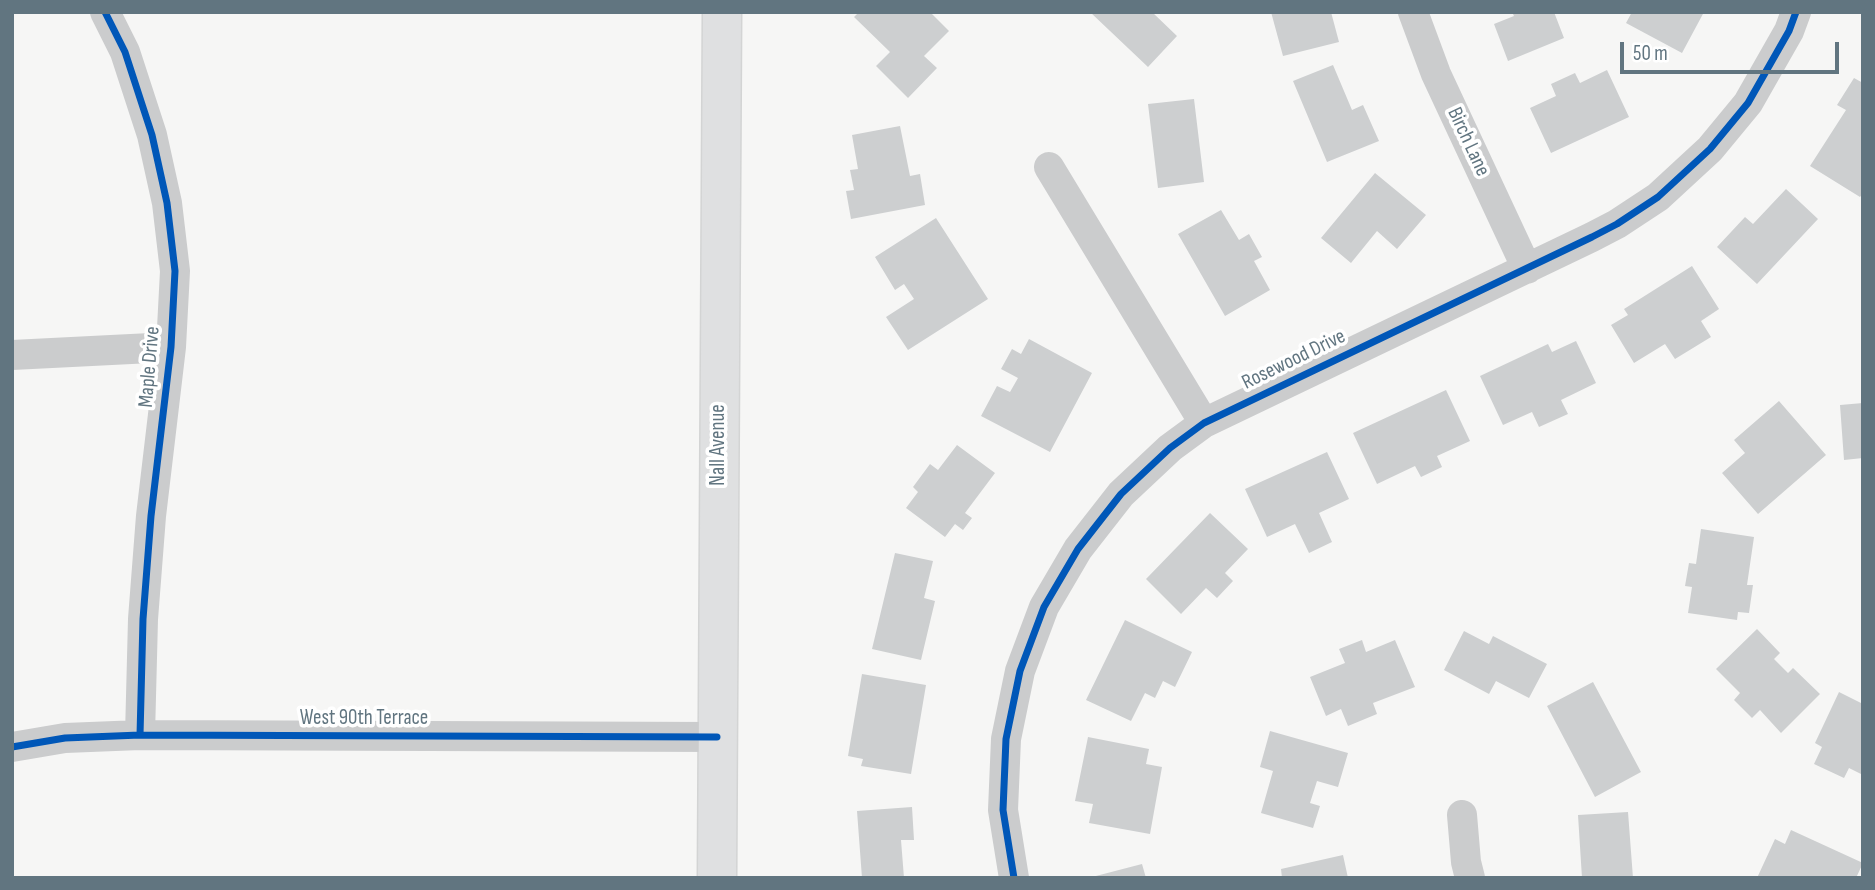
<!DOCTYPE html>
<style>
body{margin:0}
#map{position:relative;width:1875px;height:890px;overflow:hidden;background:#f6f6f5;font-family:"Sofia Sans Condensed",sans-serif}
canvas{display:block}
.frame{position:absolute;inset:0;border:14px solid #617580;pointer-events:none}
.scale{position:absolute;left:1620px;top:42px;width:219px;height:32px;box-sizing:border-box;border:4px solid #617580;border-top:0;padding-left:9px;font-size:21px;line-height:24px;white-space:nowrap;color:#617580;-webkit-text-stroke:5px #fff;paint-order:stroke}
</style>
<div id="map">
<canvas width="1875" height="890"></canvas>
<div class="frame"></div>
<div class="scale">50 m</div>
</div>
<script>
const ctx = document.querySelector('canvas').getContext('2d');
ctx.lineJoin = 'round';
function fillPath(path, color) { ctx.fillStyle = color; ctx.fill(path, 'evenodd'); }
const poly = rows => new Path2D(rows.map(r => 'M' + r).join(''));
function strokePath(path, color, width, dash) { ctx.strokeStyle = color; ctx.lineWidth = width; ctx.lineCap = dash ? 'butt' : 'round'; ctx.setLineDash(dash || []); ctx.stroke(path); }
function write(font, color, halo, rows, align = 'center') {
  ctx.font = font + ' "Sofia Sans Condensed",sans-serif'; ctx.lineWidth = 7; ctx.setLineDash([]); ctx.textBaseline = 'middle'; ctx.strokeStyle = halo; ctx.fillStyle = color; for (const [text, x, y, turn = 0] of rows) {
    ctx.save(); ctx.translate(x, y); ctx.rotate((+turn || 0) * Math.PI / 180); ctx.textAlign = isNaN(turn) ? turn : align; if (halo) ctx.strokeText(text, 0, 0); ctx.fillText(text, 0, 0); ctx.restore();
  }
}
fillPath(poly([
 [859,12,930,12,949,31,924,56,937,68,908,98,876,66,890,52,854,17],
 [1090,12,1152,12,1177,36,1148,67],
 [1271,12,1331,12,1339,42,1283,56],
 [1512,12,1554,12,1564,38,1508,61,1494,24,1514,16],
 [1632,12,1704,12,1682,53,1626,23],
 [1333,65,1352,110,1363,105,1379,141,1327,162,1293,81],
 [1607,70,1629,117,1551,153,1530,108,1556,96,1551,84,1575,73,1580,83],
 [1854,78,1863,83,1863,193,1860,197,1810,166,1846,110,1837,105],
 [1194,99,1204,182,1158,188,1148,104],
 [900,126,910,176,920,174,925,205,851,219,846,191,854,190,850,170,858,169,852,135],
 [1375,173,1426,215,1397,249,1377,231,1351,263,1321,238],
 [1786,189,1818,219,1757,284,1717,247,1745,217,1753,224],
 [1221,210,1239,240,1249,234,1262,257,1254,261,1270,290,1225,316,1178,234],
 [936,218,988,299,908,350,886,317,914,299,904,284,895,290,875,257],
 [1692,266,1719,309,1701,321,1711,337,1675,359,1665,344,1634,363,1611,325,1628,315,1624,309],
 [1029,339,1092,373,1050,452,981,416,997,386,1010,392,1018,378,1001,369,1012,349,1021,354],
 [1576,341,1596,383,1561,400,1568,414,1539,427,1532,412,1503,425,1480,376,1548,344,1552,352],
 [1446,390,1470,441,1437,456,1442,467,1421,477,1415,466,1377,484,1353,433],
 [1779,401,1826,455,1758,514,1722,473,1745,453,1734,440],
 [1863,403,1863,458,1844,460,1840,405],
 [957,445,995,473,965,513,972,518,963,530,955,524,945,537,906,508,918,492,913,487,930,464,938,470],
 [1327,452,1349,499,1319,513,1332,542,1309,553,1295,524,1267,537,1245,489],
 [1210,513,1248,549,1225,573,1233,581,1217,598,1206,588,1181,614,1146,579],
 [1701,529,1754,537,1747,585,1753,585,1749,613,1738,612,1737,620,1688,613,1692,587,1685,586,1689,563,1696,564],
 [895,553,933,561,924,598,935,601,921,660,872,649],
 [1125,620,1192,652,1175,687,1163,681,1155,698,1145,693,1131,721,1086,700],
 [1757,629,1780,653,1774,659,1788,673,1793,668,1820,694,1781,733,1760,710,1752,718,1734,700,1740,693,1716,669],
 [1464,631,1489,644,1493,636,1547,664,1529,698,1496,681,1489,694,1444,670],
 [1362,640,1366,652,1395,640,1415,687,1373,703,1377,714,1348,726,1341,709,1326,716,1310,677,1345,663,1339,649],
 [862,674,926,685,911,774,861,766,863,759,848,756],
 [1593,682,1641,772,1595,797,1547,706],
 [1839,692,1863,704,1863,775,1849,768,1844,778,1814,764,1822,747,1815,743],
 [1270,731,1348,753,1338,787,1317,781,1310,803,1320,806,1313,828,1261,813,1273,771,1260,767],
 [1088,737,1149,749,1146,764,1162,767,1150,834,1089,823,1093,804,1075,801],
 [912,807,914,840,901,840,904,878,862,878,857,811],
 [1628,812,1633,878,1582,878,1578,815],
 [1791,830,1863,863,1856,878,1757,878,1775,839,1785,844],
 [1343,855,1348,878,1282,878,1281,869],
 [1142,864,1146,878,1092,878,1092,877]
]), '#cdcfd0');
const secondary = poly([
 [717,878,722,12]
]);
strokePath(secondary, '#d3d4d4', 41);
strokePath(poly([
 [105,12,125,52,152,135,167,203,175,271,171,347,151,516,143,619,140,735],
 [1413,12,1436,74,1527,269],
 [1049,167,1204,423],
 [12,355,171,347],
 [12,747,65,738,140,735,717,737],
 [1462,815,1466,862,1470,878],
 [1014,878,1003,810,1006,739,1020,671,1044,607,1078,549,1121,494,1170,448,1204,423,1592,237,1617,224,1658,197,1710,149,1748,103,1789,31,1796,12]
]), '#cbcccd', 30);
strokePath(secondary, '#dfe0e1', 38);
strokePath(poly([
 [105,12,125,52,152,135,167,203,175,271,171,347,151,516,143,619,140,735],
 [12,747,65,738,140,735,717,737],
 [1014,878,1003,810,1006,739,1020,671,1044,607,1078,549,1121,494,1170,448,1204,423,1592,237,1617,224,1658,197,1710,149,1748,103,1789,31,1796,12]
]), '#0057b8', 7);
write('21px', '#617580', '#fff', [
 ["Birch Lane",1468,142,65],
 ["Rosewood Drive",1294,360,-26],
 ["Maple Drive",150,367,-85],
 ["Nall Avenue",719,445,-90],
 ["West 90th Terrace",364,719]
]);
</script>
